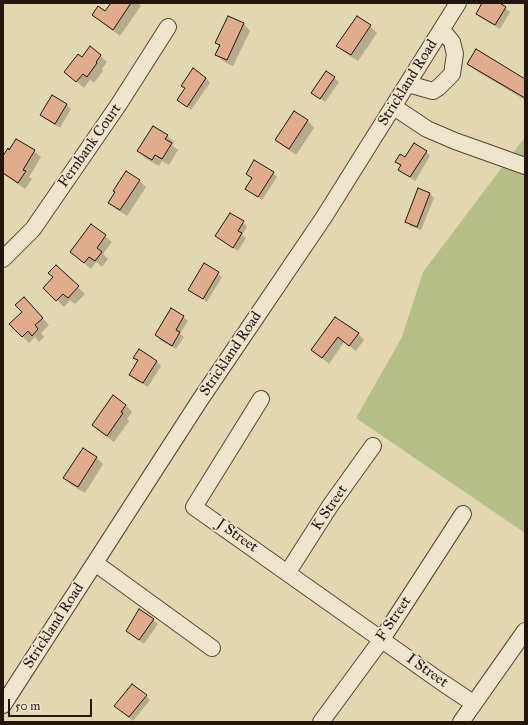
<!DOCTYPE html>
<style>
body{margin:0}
#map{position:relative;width:528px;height:725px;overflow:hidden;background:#e3d7b1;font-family:"IM FELL Great Primer",serif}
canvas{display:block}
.frame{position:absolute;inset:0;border:4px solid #22160c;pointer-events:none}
.scale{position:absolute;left:8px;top:699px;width:84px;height:18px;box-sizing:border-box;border:2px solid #22160c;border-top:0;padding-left:5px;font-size:12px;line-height:14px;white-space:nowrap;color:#22160c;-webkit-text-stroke:3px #ede5cc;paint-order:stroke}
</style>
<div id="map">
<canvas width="528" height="725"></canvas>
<div class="frame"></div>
<div class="scale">50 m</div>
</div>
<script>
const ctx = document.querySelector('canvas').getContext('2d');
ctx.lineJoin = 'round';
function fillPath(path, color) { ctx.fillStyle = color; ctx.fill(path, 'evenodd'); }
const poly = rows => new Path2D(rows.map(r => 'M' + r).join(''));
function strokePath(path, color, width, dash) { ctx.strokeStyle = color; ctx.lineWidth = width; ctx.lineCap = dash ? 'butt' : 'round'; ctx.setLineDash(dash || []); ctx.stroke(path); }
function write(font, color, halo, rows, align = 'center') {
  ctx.font = font + ' "IM FELL Great Primer",serif'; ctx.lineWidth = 3.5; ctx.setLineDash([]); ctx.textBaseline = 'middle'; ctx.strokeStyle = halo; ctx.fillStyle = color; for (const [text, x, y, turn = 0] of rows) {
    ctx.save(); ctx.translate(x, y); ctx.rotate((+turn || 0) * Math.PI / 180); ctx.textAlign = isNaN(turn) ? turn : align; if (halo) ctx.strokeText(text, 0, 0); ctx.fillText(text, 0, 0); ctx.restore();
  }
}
fillPath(poly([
 [525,137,525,533,356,418,402,337,423,272]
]), '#b6be8a');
fillPath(poly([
 [112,3,138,3,141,6,120,36,100,21,93,15,105,12],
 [483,3,498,3,510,12,500,29,481,18,477,13],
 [229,17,244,24,250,31,233,66,223,61,217,55,220,47,216,43],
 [357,17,370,26,377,33,358,61,344,52,338,46],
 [100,56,107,62,102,69,103,71,94,83,90,80,84,88,65,72,82,58],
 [468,63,525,80,525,100,475,70],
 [206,78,210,83,191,110,178,100,186,89,183,86],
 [334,78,339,82,325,102,312,92],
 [52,96,67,105,71,109,60,128,45,119,41,115],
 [295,112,308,121,314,128,296,155,283,146,276,140],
 [167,136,174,142,172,145,178,150,169,165,162,161,159,166,145,158,139,151],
 [34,151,41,157,29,177,32,179,25,189,3,174,3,158],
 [426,151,430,156,415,181,399,170,401,167,397,162],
 [127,172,140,181,146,187,127,216,116,209,109,202],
 [273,173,277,177,262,200,246,188,252,179,247,174],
 [419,189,430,194,434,198,421,230,410,226,406,221],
 [243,222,247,227,242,235,246,238,238,251,221,240,216,236],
 [105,236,112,242,103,254,108,259,102,267,96,262,91,269,71,252],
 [56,266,85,294,75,304,70,300,64,307,44,288,54,277],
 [218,273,222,277,207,302,194,294,189,290],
 [30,305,49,325,41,333,44,337,39,342,35,337,29,343,10,324],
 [183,317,188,321,180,334,184,337,176,349,160,340,156,335],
 [336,318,358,334,364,340,356,351,344,342,329,364,312,350],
 [139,351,157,362,161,366,148,387,134,379,130,374,138,361,135,357],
 [126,405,132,412,127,419,129,421,114,442,100,432,93,425],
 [83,449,97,458,103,464,85,493,71,485,65,478],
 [139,610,158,624,144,644,127,631],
 [146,696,150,700,133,721,120,710]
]), '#0003');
const building = poly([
 [111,3,131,3,113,30,92,15,98,6,105,11,111,3],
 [482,3,500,3,506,7,495,25,476,14,482,3],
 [228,16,244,23,227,60,215,55,220,45,215,43,228,16],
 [357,16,371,25,351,55,336,46,357,16],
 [90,46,101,55,96,62,97,63,87,77,83,74,76,82,64,72,78,54,82,57,90,46],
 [476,49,525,79,525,98,467,64,476,49],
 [193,68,206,78,187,107,177,100,185,88,181,86,193,68],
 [326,71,335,77,320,99,311,93,326,71],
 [52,95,67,104,55,124,40,115,52,95],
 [294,111,308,120,289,149,275,140,294,111],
 [153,126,168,135,165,139,172,143,162,159,155,155,152,160,137,151,153,126],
 [16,139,35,150,23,170,26,171,18,183,3,173,3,156,8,148,9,150,16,139],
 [414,143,427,151,410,177,398,170,401,165,395,162,400,154,405,157,414,143],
 [254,160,274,172,258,197,245,189,252,178,246,174,254,160],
 [126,171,140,180,120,210,108,203,115,192,113,191,126,171],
 [418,188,430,193,417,227,405,222,418,188],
 [230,213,244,221,238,231,242,233,233,248,215,236,230,213],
 [91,224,106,235,97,248,102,252,95,261,89,257,84,263,70,252,91,224],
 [204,263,219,272,203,299,188,290,204,263],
 [56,265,79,286,68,298,63,294,56,301,43,288,53,277,48,273,56,265],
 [24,297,43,318,35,325,38,329,32,336,28,331,22,337,9,324,22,312,15,305,24,297],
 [171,308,184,316,176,330,180,332,172,346,155,335,171,308],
 [335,317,359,333,349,346,338,337,322,358,311,350,335,317],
 [139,349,157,361,143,383,129,375,138,360,133,358,139,349],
 [113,395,126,405,121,412,123,413,107,436,92,425,113,395],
 [83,448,97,457,78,487,63,478,83,448],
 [139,609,154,619,139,640,126,631,139,609],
 [132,684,147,695,129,717,114,706,132,684]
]);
fillPath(building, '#dfac8e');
strokePath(building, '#22160c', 1);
const minor = poly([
 [408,84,433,91,439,87,452,74,455,54,452,42,442,30],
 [394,107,427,129,455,141,525,166],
 [3,259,33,229,119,104,168,27],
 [261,399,194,507,440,681,473,703],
 [95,563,212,648],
 [288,572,330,506,373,446],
 [3,705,200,400,324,217,458,3],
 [321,722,382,639,463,514],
 [461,722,525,631]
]);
strokePath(minor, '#524635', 18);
strokePath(minor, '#ede5cc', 16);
write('15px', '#22160c', '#ede5cc', [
 ["Strickland Road",408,83,-58],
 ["Fernbank Court",90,146,-55],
 ["Strickland Road",231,354,-56],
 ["K Street",330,508,-56],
 ["J Street",237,536,35],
 ["F Street",394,619,-56],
 ["Strickland Road",54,626,-57],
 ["I Street",427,671,35]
]);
</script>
